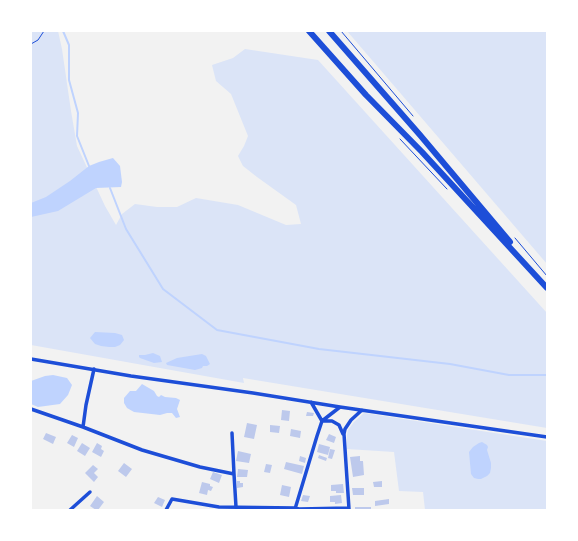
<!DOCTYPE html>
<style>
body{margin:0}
#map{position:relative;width:578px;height:541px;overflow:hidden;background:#f2f2f2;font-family:"Fira Sans Condensed",sans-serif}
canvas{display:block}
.frame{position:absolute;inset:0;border:32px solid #fff;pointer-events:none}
</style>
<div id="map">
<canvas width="578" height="541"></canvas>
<div class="frame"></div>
</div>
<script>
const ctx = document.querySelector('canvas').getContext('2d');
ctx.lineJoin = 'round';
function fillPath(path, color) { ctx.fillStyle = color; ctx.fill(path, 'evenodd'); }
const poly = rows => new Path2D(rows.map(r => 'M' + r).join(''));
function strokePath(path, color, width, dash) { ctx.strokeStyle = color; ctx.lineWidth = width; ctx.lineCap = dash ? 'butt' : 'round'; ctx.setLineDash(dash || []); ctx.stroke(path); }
fillPath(poly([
 [31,31,58,31,62,49,71,111,77,146,105,206,116,225,122,214,135,204,157,207,177,207,196,198,238,205,286,225,301,224,296,205,257,177,243,166,238,156,244,146,248,136,231,94,216,81,212,65,233,58,245,49,318,60,547,313,547,428,243,378,244,383,31,345],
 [347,31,547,31,547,264],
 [364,413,547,441,547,510,425,510,423,492,399,491,394,452,347,449,347,435,348,430,354,422]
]), '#dbe4f7');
fillPath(poly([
 [113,158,120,166,122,182,121,187,96,188,58,211,31,217,31,203,46,197,70,181,89,166,99,162],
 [95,332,115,333,122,335,124,340,120,345,115,347,109,347,101,346,95,344,90,338],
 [153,353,160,356,162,362,154,363,140,358,139,357,139,355,145,355],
 [202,354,206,356,210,364,207,366,203,366,202,368,195,370,167,365,166,363,177,358],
 [53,375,67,378,72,385,68,395,60,404,38,407,31,404,31,381,45,376],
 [142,384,154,391,157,396,159,397,161,395,165,397,176,398,180,400,177,409,180,417,176,418,172,413,167,413,160,415,134,412,127,408,124,403,124,398,130,391,136,391],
 [482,442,487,445,488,447,487,450,491,463,491,468,490,473,487,476,481,479,478,479,474,478,471,474,469,452,473,447,479,443]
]), '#bfd3fe');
strokePath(poly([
 [63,31,69,45,69,80,78,113,77,136,89,166],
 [110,188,126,229,163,289,217,330,319,349,450,364,509,375,547,375]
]), '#bfd3fe', 2);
fillPath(poly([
 [282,410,290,411,289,421,281,420],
 [307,412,314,413,313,416,306,416],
 [247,423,257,425,254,439,244,437],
 [270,425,280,426,279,433,270,432],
 [291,429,301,431,300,438,290,436],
 [46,433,56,437,53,444,43,439],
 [329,434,336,437,334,443,326,440],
 [72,435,78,438,74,447,67,443],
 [82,443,90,448,85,456,77,451],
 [97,443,102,446,101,449,104,451,101,457,92,452],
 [319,444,330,447,328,455,317,452],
 [330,449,335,450,332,459,328,458],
 [238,451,251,454,249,463,236,461],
 [319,455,327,458,326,461,318,458],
 [300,456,306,458,305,463,299,461],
 [360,456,360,461,363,461,364,475,353,477,350,457],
 [286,462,304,466,302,474,284,469],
 [124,463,132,469,126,477,118,471],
 [266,464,272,465,270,473,264,472],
 [93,465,98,469,94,473,98,477,94,482,85,473],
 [238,469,248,470,247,477,237,477],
 [213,472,222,475,219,483,210,479],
 [237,481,240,481,240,483,243,483,243,487,237,488],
 [382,481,382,487,374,487,373,482],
 [202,482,210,484,210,486,213,487,211,491,208,490,207,495,199,493],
 [343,484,344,493,336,493,336,491,331,491,331,485],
 [282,485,291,487,289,497,280,495],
 [352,488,364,488,364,495,353,495],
 [303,495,310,496,308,502,301,501],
 [341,495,342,503,335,504,335,502,330,502,330,496],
 [97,496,104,502,98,510,96,510,90,506],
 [158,497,165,500,162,507,154,503],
 [389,499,389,504,375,506,375,501],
 [355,507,371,507,371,510,355,510]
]), '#bdc9ec');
strokePath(poly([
 [341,31,413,116],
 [31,44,38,40,44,31],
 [400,139,447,189],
 [515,238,547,276]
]), '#1d4ed8', 1);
strokePath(poly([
 [31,359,131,376,253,393,340,407,547,437],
 [94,369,86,405,83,427,142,450,200,467,234,474,236,507],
 [311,402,322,421,332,421,339,425,343,434],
 [31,409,83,427],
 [232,433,234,474],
 [295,509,317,436,322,421,340,407],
 [349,509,344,434,345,429,351,420,362,410],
 [70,510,90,492],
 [166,510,172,499,219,507,295,508,299,509,349,508]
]), '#1d4ed8', 3.5);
strokePath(poly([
 [309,31,366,95,422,152,547,288],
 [329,31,420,135,510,242]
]), '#1d4ed8', 6);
</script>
